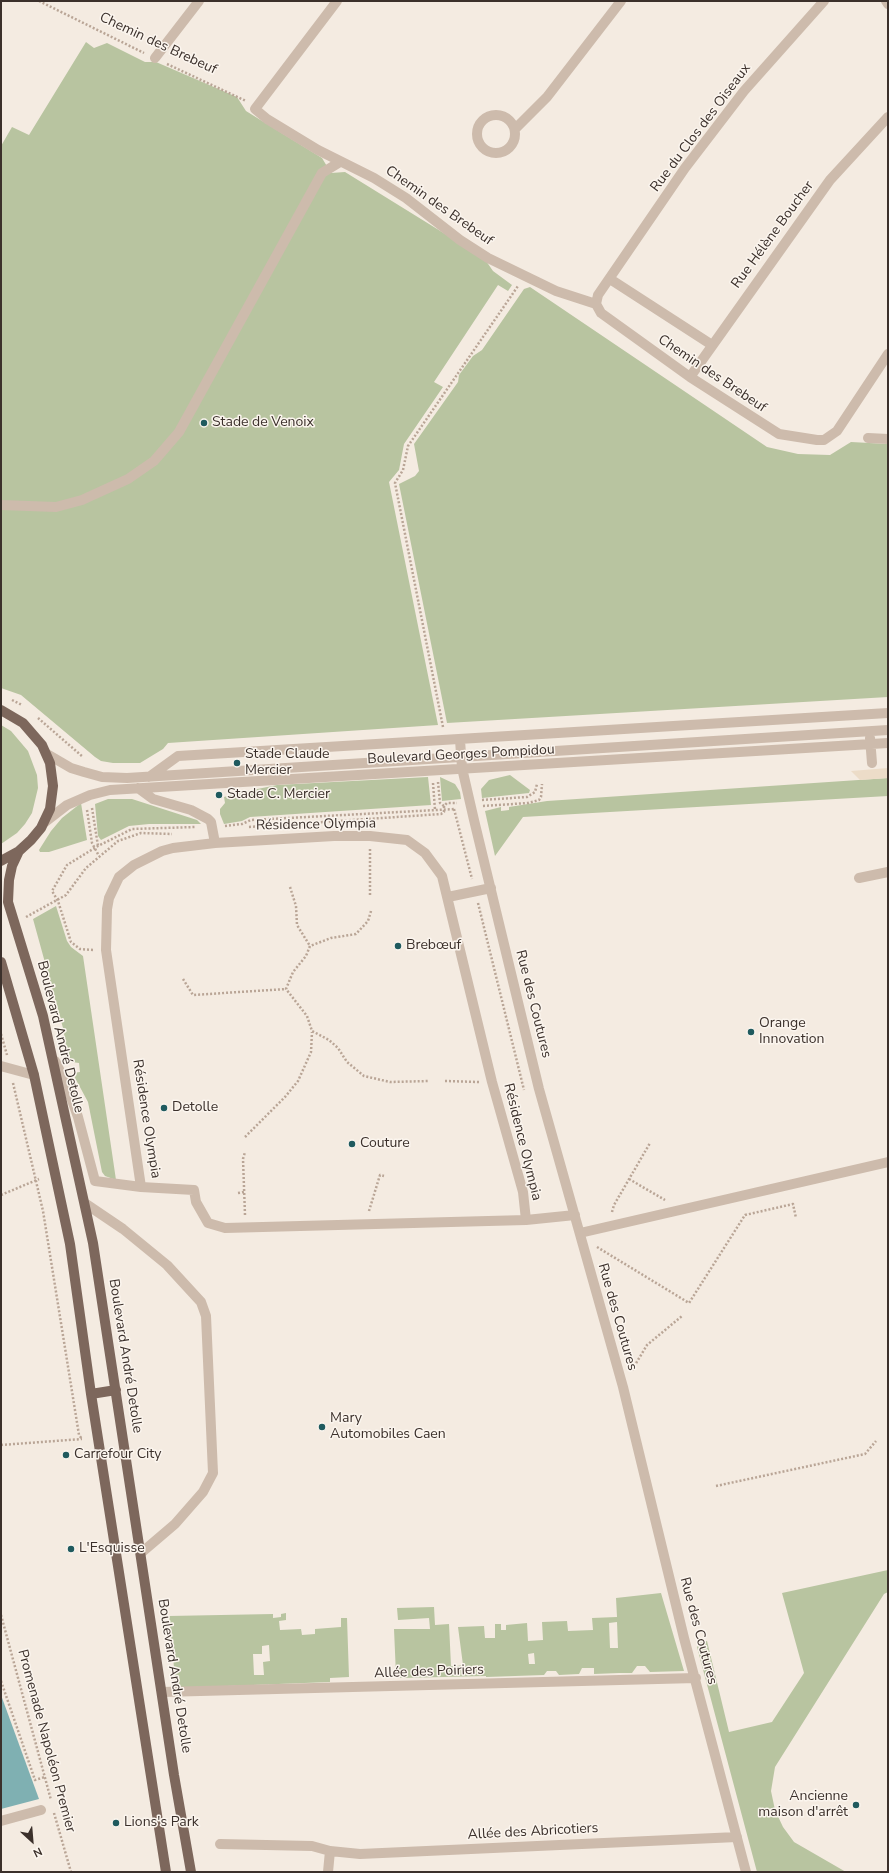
<!DOCTYPE html>
<meta charset="utf-8">
<style>
body{margin:0}
#map{position:relative;width:889px;height:1873px;overflow:hidden;background:#f4ebe1;font-family:"Nunito Sans",sans-serif}
canvas{display:block}
.frame{position:absolute;inset:0;border:2px solid #3b302b;pointer-events:none}
.north{position:absolute;left:12px;top:1821px;width:40px;height:40px;-webkit-text-stroke:3px #fbf5ee;paint-order:stroke;rotate:154deg;font-size:11px;font-weight:700;line-height:16px;text-align:center;color:#3b302b}
.north::after{content:'';display:block;margin:auto;width:14px;height:18px;background:#3b302b;clip-path:polygon(50% 0,100% 100%,50% 72%,0 100%)}
</style>
<div id="map">
<canvas width="889" height="1873"></canvas>
<div class="frame"></div>
<div class="north">N</div>
</div>
<script>
const ctx = document.querySelector('canvas').getContext('2d');
ctx.lineJoin = 'round';
function fillPath(path, color) { ctx.fillStyle = color; ctx.fill(path, 'evenodd'); }
const poly = rows => new Path2D(rows.map(r => 'M' + r).join(''));
function strokePath(path, color, width, dash) { ctx.strokeStyle = color; ctx.lineWidth = width; ctx.lineCap = dash ? 'butt' : 'round'; ctx.setLineDash(dash || []); ctx.stroke(path); }
function write(font, color, halo, rows, align = 'center') {
  ctx.font = font + ' "Nunito Sans",sans-serif'; ctx.lineWidth = 3; ctx.setLineDash([]); ctx.textBaseline = 'middle'; ctx.strokeStyle = halo; ctx.fillStyle = color; for (const [text, x, y, turn = 0] of rows) {
    ctx.save(); ctx.translate(x, y); ctx.rotate((+turn || 0) * Math.PI / 180); ctx.textAlign = isNaN(turn) ? turn : align; if (halo) ctx.strokeText(text, 0, 0); ctx.fillText(text, 0, 0); ctx.restore();
  }
}
fillPath(poly([
 [86,42,94,48,107,43,145,62,156,62,237,97,246,111,322,158,331,173,345,172,484,258,493,271,512,285,508,291,498,285,434,382,443,387,404,444,399,470,389,482,438,725,168,743,163,749,140,763,113,763,101,761,95,757,21,695,1,688,1,146,12,127,29,135],
 [530,287,767,447,798,454,830,455,851,442,888,444,888,697,447,723,399,484,415,476,419,471,414,444,458,382,459,375,473,356,482,350,524,289],
 [1,725,11,731,28,751,37,775,38,788,32,813,25,824,17,833,1,844],
 [510,775,530,790,529,793,482,798,481,789,489,780],
 [428,777,431,805,250,817,242,821,224,824,220,814,220,809,225,803,224,797,238,793,277,785],
 [440,777,455,784,460,792,461,799,442,801],
 [888,778,888,796,523,817,495,856,485,811,501,807,501,811,509,810,509,807,547,801],
 [108,799,132,799,197,820,201,824,149,824,129,826,101,840,98,836,95,804],
 [81,803,87,840,49,852,40,852,39,850,51,831,62,818],
 [56,906,67,941,71,947,83,956,116,1180,105,1176,102,1172,88,1102,74,1076,73,1073,80,1072,79,1063,72,1062,68,1058,63,1028,33,919],
 [888,1570,888,1592,884,1594,775,1767,771,1791,775,1810,783,1827,794,1842,846,1872,757,1872,697,1647,700,1643,707,1641,729,1732,772,1722,804,1673,782,1593],
 [661,1593,684,1671,650,1672,645,1666,637,1666,632,1673,619,1673,594,1674,594,1668,582,1668,579,1674,559,1675,556,1671,547,1671,544,1675,486,1677,486,1676,401,1678,396,1675,394,1629,430,1629,429,1618,398,1620,397,1608,434,1607,435,1625,449,1624,451,1666,457,1666,463,1665,458,1627,484,1626,485,1638,495,1638,495,1624,501,1624,501,1630,506,1630,506,1625,527,1623,528,1641,543,1640,542,1622,567,1621,568,1631,593,1630,592,1618,617,1617,616,1598],
 [617,1622,618,1648,610,1648,609,1623],
 [534,1653,535,1664,529,1664,528,1654],
 [286,1613,286,1620,279,1621,280,1630,301,1629,302,1635,315,1634,315,1629,341,1627,341,1618,347,1618,349,1677,330,1678,330,1682,176,1688,169,1616,273,1614,273,1618,281,1617,281,1614],
 [269,1645,270,1661,263,1662,264,1675,254,1675,253,1654,262,1654,262,1646]
]), '#b8c4a0');
fillPath(poly([
 [888,768,888,778,860,780,851,771]
]), '#ecdcc8');
fillPath(poly([
 [1,1695,39,1799,1,1809]
]), '#7fb0b2');
strokePath(poly([
 [39,1,144,53],
 [167,64,246,101],
 [12,700,22,705],
 [38,718,83,757],
 [443,727,395,483,403,470,408,446,518,286],
 [438,782,440,803,444,806],
 [433,783,435,810],
 [482,800,527,797,535,792,537,784],
 [483,806,528,803,539,800,541,797,542,784],
 [92,808,98,846],
 [454,809,472,879],
 [87,810,92,843,99,856],
 [225,826,242,824,251,820,455,809],
 [249,827,441,814,444,812,444,806,447,803,457,803],
 [370,849,370,895],
 [290,887,296,906,297,925,310,946],
 [478,903,524,1090],
 [371,911,368,921,356,934,331,938,310,946,306,956,293,972,286,989,307,1016,312,1031,329,1040,338,1048,347,1062,364,1076,390,1082,429,1081],
 [26,917,66,895,86,868,118,841,141,833,172,834],
 [93,950,80,949,71,942,58,901,52,891,67,865,98,846,132,829,195,827],
 [183,979,193,995,286,989],
 [1,1034,7,1055],
 [445,1081,479,1082],
 [13,1083,43,1211,79,1435,82,1439],
 [245,1137,285,1097,298,1081,311,1052,312,1032],
 [629,1179,665,1200],
 [238,1193,244,1192],
 [1,1195,39,1179],
 [369,1211,380,1175,384,1176],
 [612,1212,614,1205,650,1143],
 [245,1215,243,1159,245,1152],
 [597,1247,689,1303,745,1215,793,1204,796,1218],
 [632,1370,647,1345,682,1316],
 [1,1445,82,1439],
 [716,1486,865,1454,876,1441],
 [1,1615,51,1800],
 [1,1681,35,1780,45,1777],
 [54,1813,71,1872]
]), '#b9a596', 2.5, [2, 2]);
strokePath(poly([
 [337,1,255,109,267,119,318,150,374,178,406,198,460,240,488,258,556,291,596,304,601,313,690,377,779,434,817,440,824,440,837,431,888,354],
 [886,1,888,4],
 [155,58,199,1],
 '477 134a19 19 0 1 1 38 0a19 19 0 1 1-38 0Z',
 [515,129,547,97,621,1],
 [610,279,712,345],
 [596,304,598,295,685,168,744,91,824,1],
 [690,377,830,180,888,117],
 [868,438,888,439],
 [1,505,56,507,82,500,128,479,154,461,179,432,322,173,340,162],
 [870,738,872,763],
 [460,740,462,768,474,820,539,1089,623,1387,684,1638,746,1872],
 [47,754,71,768,84,772,102,777,127,778,888,730],
 [149,777,178,756,888,713],
 [138,788,153,799,191,810,208,819,211,822,215,843],
 [45,822,67,805,90,795,110,790,888,743],
 [334,836,370,836,407,840,425,853,442,876,492,1082,523,1192,526,1220,225,1228,208,1223,196,1202,194,1190,141,1187,106,950,107,909,109,898,119,877,134,865,162,851,173,848,215,843,334,836],
 [859,878,888,872],
 [448,897,491,888],
 [55,1061,67,1086,78,1117,95,1181,141,1187],
 [1,1066,34,1075],
 [86,1204,123,1229,167,1265,201,1302,206,1316,213,1473,203,1492,175,1524,141,1553],
 [526,1220,575,1215],
 [580,1233,888,1162],
 [162,1692,696,1678],
 [1,1821,41,1810],
 [220,1844,312,1846,330,1851,360,1854,737,1837],
 [328,1872,330,1851]
]), '#cdbbac', 10);
strokePath(poly([
 [1,710,23,723,42,745,50,763,53,786,50,809,41,828,31,840,19,851,1,861],
 [19,851,12,866,9,880,8,902,43,1016,93,1243,174,1775,191,1872],
 [1,962,34,1075,70,1244,91,1394,166,1872],
 [91,1394,116,1390]
]), '#7d675c', 10);
for (const [x, y, r, color] of [
 [204,423,4,"#1f5a5e"],
 [237,763,4,"#1f5a5e"],
 [219,795,4,"#1f5a5e"],
 [398,946,4,"#1f5a5e"],
 [751,1032,4,"#1f5a5e"],
 [164,1108,4,"#1f5a5e"],
 [352,1144,4,"#1f5a5e"],
 [322,1427,4,"#1f5a5e"],
 [66,1455,4,"#1f5a5e"],
 [71,1549,4,"#1f5a5e"],
 [856,1805,4,"#1f5a5e"],
 [116,1823,4,"#1f5a5e"]
]) { const dot = new Path2D(); dot.arc(x, y, r, 0, 2 * Math.PI); ctx.fillStyle = color; ctx.fill(dot); strokePath(dot, '#fbf5ee', 1.5); }
write('14px', '#3b302b', '#fbf5ee', [
 ["Chemin des Brebeuf",158,44,25],
 ["Rue du Clos des Oiseaux",701,128,-53],
 ["Chemin des Brebeuf",439,206,35],
 ["Rue Hélène Boucher",773,235,-54],
 ["Chemin des Brebeuf",712,374,34],
 ["Boulevard Georges Pompidou",461,755,-3],
 ["Résidence Olympia",316,825,-1],
 ["Rue des Coutures",533,1004,76],
 ["Boulevard André Detolle",60,1037,76],
 ["Résidence Olympia",146,1119,81],
 ["Résidence Olympia",522,1142,76],
 ["Rue des Coutures",617,1317,74],
 ["Boulevard André Detolle",125,1356,81],
 ["Rue des Coutures",698,1631,75],
 ["Allée des Poiriers",429,1672,-2],
 ["Boulevard André Detolle",174,1676,81],
 ["Promenade Napoléon Premier",46,1741,75],
 ["Allée des Abricotiers",533,1832,-3]
]);
write('14px', '#3b302b', '#fbf5ee', [
 ["Stade de Venoix",212,423],
 ["Stade Claude",245,755],
 ["Mercier",245,771],
 ["Stade C. Mercier",227,795],
 ["Brebœuf",406,946],
 ["Orange",759,1024],
 ["Innovation",759,1040],
 ["Detolle",172,1108],
 ["Couture",360,1144],
 ["Mary",330,1419],
 ["Automobiles Caen",330,1435],
 ["Carrefour City",74,1455],
 ["L'Esquisse",79,1549],
 ["Ancienne",848,1797,"right"],
 ["maison d'arrêt",848,1813,"right"],
 ["Lions's Park",124,1823]
], 'left');
</script>
